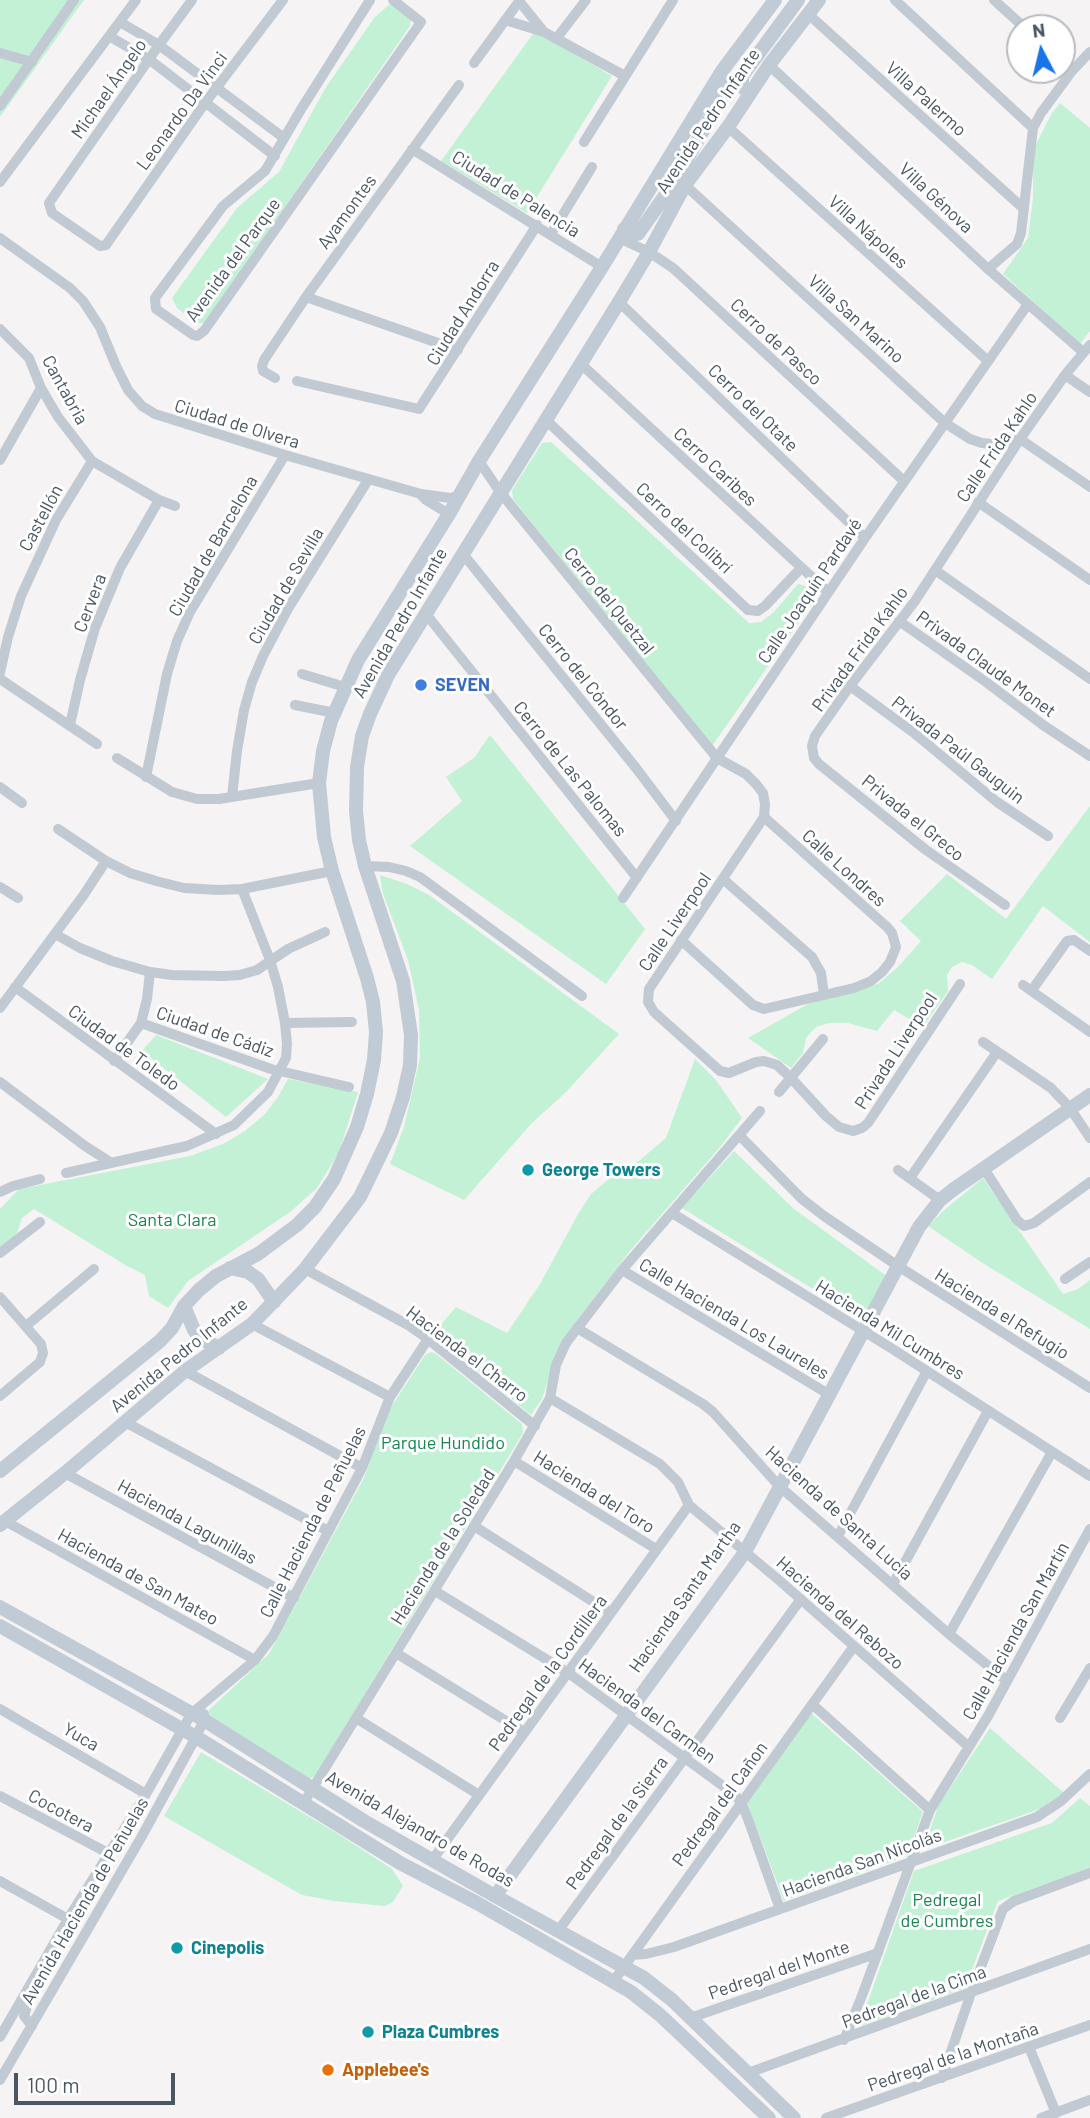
<!DOCTYPE html>
<meta charset="utf-8">
<style>
body{margin:0}
#map{position:relative;width:1090px;height:2118px;overflow:hidden;background:#f5f3f3;font-family:Barlow,sans-serif}
canvas{display:block}
.north{position:absolute;left:1006px;top:14px;width:70px;height:70px;box-sizing:border-box;background:#fff;border:2px solid #b7bbc0;border-radius:50%;rotate:353deg;font-size:19px;font-weight:700;line-height:28px;text-align:center;color:#4a5661}
.north::after{content:'';display:block;margin:auto;width:24px;height:32px;background:#1a73e8;clip-path:polygon(50% 0,100% 100%,50% 72%,0 100%)}
.scale{position:absolute;left:14px;top:2073px;width:161px;height:32px;box-sizing:border-box;border:4px solid #4a5661;border-top:0;padding-left:9px;font-size:21px;line-height:24px;white-space:nowrap;color:#4a5661;-webkit-text-stroke:5px #fff;paint-order:stroke}
</style>
<div id="map">
<canvas width="1090" height="2118"></canvas>
<div class="north">N</div>
<div class="scale">100 m</div>
</div>
<script>
const ctx = document.querySelector('canvas').getContext('2d');
ctx.lineJoin = 'round';
function fillPath(path, color) { ctx.fillStyle = color; ctx.fill(path, 'evenodd'); }
const poly = rows => new Path2D(rows.map(r => 'M' + r).join(''));
function strokePath(path, color, width, dash) { ctx.strokeStyle = color; ctx.lineWidth = width; ctx.lineCap = dash ? 'butt' : 'round'; ctx.setLineDash(dash || []); ctx.stroke(path); }
function write(font, color, halo, rows, align = 'center') {
  ctx.font = font + ' Barlow,sans-serif'; ctx.lineWidth = 6; ctx.setLineDash([]); ctx.textBaseline = 'middle'; ctx.strokeStyle = halo; ctx.fillStyle = color; for (const [text, x, y, turn = 0] of rows) {
    ctx.save(); ctx.translate(x, y); ctx.rotate((+turn || 0) * Math.PI / 180); ctx.textAlign = isNaN(turn) ? turn : align; if (halo) ctx.strokeText(text, 0, 0); ctx.fillText(text, 0, 0); ctx.restore();
  }
}
fillPath(poly([
 [0,0,84,0,0,117],
 [390,4,411,17,410,26,205,323,197,323,177,308,172,298,237,208,279,172,326,87,375,17],
 [535,31,612,76,527,213,441,161],
 [1060,103,1090,128,1090,331,1080,344,1003,274,1028,238,1033,198,1033,150,1052,113],
 [551,442,749,623,761,622,774,612,798,584,810,587,816,598,712,746,513,499,512,490,542,443],
 [490,735,645,929,606,984,410,846,462,801,446,777,474,758],
 [1090,806,1090,942,1043,906,992,979,972,965,962,962,952,967,947,975,948,991,923,1027,894,1010,877,1031,848,1023,829,1023,816,1027,806,1038,803,1053,791,1068,748,1038,808,1004,878,984,897,968,921,941,900,921,947,874,1006,919],
 [380,875,407,884,429,895,619,1034,566,1092,531,1124,464,1200,390,1164,404,1127,420,1058,419,1010,408,960,383,894],
 [156,1035,268,1079,226,1117,142,1051],
 [695,1059,716,1080,742,1118,721,1146,629,1252,561,1342,542,1399,531,1415,433,1334,456,1307,507,1333,540,1284,577,1216,591,1194,609,1179,640,1160,666,1138],
 [288,1079,358,1092,339,1152,317,1188,290,1212,188,1281,168,1308,149,1296,145,1275,127,1266,34,1209,22,1218,17,1233,0,1250,0,1209,19,1189,190,1156,223,1144,245,1131,265,1114,278,1097],
 [734,1151,794,1209,888,1277,863,1320,682,1208],
 [983,1178,1063,1294,1078,1289,1090,1280,1090,1329,981,1262,928,1226,943,1211],
 [431,1352,435,1353,522,1424,523,1433,315,1776,309,1779,208,1714,209,1710,269,1654,364,1478,388,1412,425,1355],
 [811,1713,923,1812,907,1856,784,1901,747,1802],
 [990,1728,1064,1793,1043,1808,924,1849,938,1806],
 [201,1752,343,1837,392,1869,403,1886,392,1903,384,1906,334,1901,302,1895,164,1816],
 [1080,1798,1090,1806,1090,1868,998,1901,965,1988,859,2027,914,1871,1052,1823]
]), '#c3f1d5');
strokePath(poly([
 [192,0,159,45,49,203,52,213,100,246,106,245,108,242,205,103,283,0],
 [370,0,300,111,265,171,223,206,155,298,156,309,193,335,197,336,204,331,421,22,393,0],
 [895,0,1033,128],
 [994,0,1025,28],
 [519,1,544,32],
 [807,13,1024,209],
 [505,20,544,32,625,76],
 [120,22,159,45,284,138],
 [109,36,150,60,275,156],
 [556,39,586,0],
 [0,53,32,62],
 [1062,62,1072,71],
 [474,63,520,0],
 [769,65,988,269,1083,352],
 [0,106,74,0],
 [728,127,987,360],
 [584,142,673,0],
 [412,149,602,267],
 [0,182,136,0],
 [685,185,945,423,970,439,982,443,1000,445,1020,439,1090,487],
 [551,234,592,167],
 [0,238,70,288,83,301,100,327,116,366,128,390,142,406,155,414,285,455,421,494,450,498,459,496],
 [619,238,649,252,673,268,904,481],
 [988,269,1017,244,1021,233,1033,128,1041,113,1072,71,1090,52],
 [306,297,458,350],
 [619,302,865,538],
 [0,329,29,358,41,388,58,417,92,461,159,500,175,506],
 [581,364,828,592],
 [1065,375,1090,392],
 [275,378,263,371,262,366,264,360,306,297,459,85],
 [297,381,419,409,537,225],
 [546,420,748,610,758,611,765,606,801,568],
 [0,460,41,388],
 [479,461,500,492,717,758,746,774,756,784,763,793,765,804,764,817,649,989,648,1002,654,1012,720,1071,729,1073,756,1062,764,1061,777,1065,791,1078,826,1116,839,1127,853,1131,862,1128,868,1123,960,984],
 [421,495,426,500,449,514],
 [978,502,1090,580],
 [463,554,636,768,676,821],
 [935,570,1090,679],
 [426,614,637,878],
 [899,621,986,682,1043,725,1090,756],
 [0,673,8,637,21,596,56,520,92,461],
 [302,674,345,687],
 [0,679,97,744],
 [850,686,914,733,997,802,1048,836],
 [295,705,335,713],
 [70,725,80,680,95,628,120,568,159,500],
 [117,758,172,792,197,799,219,799,319,783],
 [146,777,167,674,177,641,190,612,285,455],
 [0,787,22,803],
 [232,797,237,751,244,710,252,682,263,656,289,607,368,480],
 [58,829,106,861,130,873,156,881,184,888,219,890,242,889,332,871],
 [365,866,389,867,406,871,420,877,582,996],
 [723,879,812,957,821,973,824,995],
 [0,887,18,898],
 [623,898,865,538,1028,304],
 [1005,905,926,850,819,764,814,758,812,746,815,736,850,686,915,601,1020,439,1065,375,1090,345],
 [55,934,80,948,112,961,150,972,172,975,224,976,240,975,257,970,288,949,325,932],
 [681,940,753,1005,764,1009,854,988,871,981,882,972,890,962,896,947,892,933,887,927,764,817],
 [1023,985,1090,1032],
 [15,987,216,1134],
 [1032,990,1067,941,1074,940,1090,951],
 [0,1008,83,896,106,861],
 [141,1023,271,1069,349,1087],
 [285,1023,352,1022],
 [983,1042,1051,1088,1070,1108,1090,1138],
 [114,1061,141,1023,147,999,150,972],
 [0,1082,85,1146,110,1162],
 [779,1092,823,1039],
 [739,1135,802,1199,824,1216,898,1266,1090,1388],
 [983,1167,1017,1220,1024,1226,1034,1223,1090,1182],
 [898,1170,940,1200],
 [66,1173,187,1146,234,1125,268,1092,286,1058,287,1044,285,1023,278,987,270,960,242,889],
 [910,1178,997,1052],
 [0,1192,13,1186,40,1179],
 [672,1213,891,1348,1090,1476],
 [0,1253,40,1222],
 [305,1269,408,1325,428,1339,535,1426],
 [622,1270,830,1395],
 [1065,1279,1090,1262],
 [0,1297,41,1344,43,1353,40,1362,0,1396],
 [252,1324,390,1397],
 [26,1326,94,1269],
 [577,1328,703,1404,713,1412,779,1486,949,1634,1007,1681],
 [185,1371,362,1468],
 [550,1398,660,1464,678,1482,689,1505],
 [125,1422,328,1531],
 [514,1461,656,1549],
 [65,1473,294,1598],
 [689,1505,780,1581,969,1747],
 [5,1521,255,1660],
 [474,1526,611,1613],
 [838,1536,927,1371],
 [893,1584,988,1411],
 [435,1591,567,1672,734,1794,741,1802,748,1819,780,1909],
 [949,1634,1052,1452],
 [396,1653,524,1732],
 [812,1704,930,1810],
 [0,1709,146,1794],
 [356,1718,479,1795],
 [1060,1718,1090,1668],
 [0,1796,108,1853],
 [303,1804,514,1461,550,1398,556,1365,566,1343,622,1270,760,1111],
 [433,1859,689,1505],
 [0,1881,68,1919],
 [558,1931,801,1599],
 [632,1955,646,1954,674,1947,1037,1817,1061,1801,1090,1774],
 [613,1982,854,1646],
 [690,2018,878,1953],
 [32,2026,24,2016,32,1990],
 [0,2037,68,1919,146,1794,191,1714,255,1660,273,1636,362,1468,390,1397,428,1339],
 [844,2040,863,1993,930,1810,988,1716,1090,1529],
 [1029,2047,1056,2113],
 [748,2073,1090,1949],
 [942,2078,971,1993,1003,1909,1014,1901,1090,1873],
 [0,2080,142,1836,196,1737,204,1720,204,1714],
 [826,2118,1090,2025],
 [1041,2118,1090,2100]
]), '#c1cad2', 10);
strokePath(poly([
 [749,94,742,86,742,76,798,0],
 [624,229,631,234,638,234,664,197,672,189,685,185,681,177,682,168,723,95,722,71],
 [230,1268,248,1272,258,1279,274,1302],
 [184,1306,194,1330,200,1338,219,1348],
 [0,1471,160,1341,172,1328,184,1306,199,1290,216,1276,258,1254,297,1225,315,1207,334,1179,357,1127,367,1094,374,1060,376,1032,373,1002,367,978,332,871,324,837,319,783,323,751,331,721,358,660,449,514,479,461,602,267,722,71,775,0],
 [0,1525,65,1473,185,1371,252,1324,305,1269,360,1197,391,1133,403,1097,410,1065,411,1035,403,981,365,866,359,840,356,811,357,767,362,736,370,714,388,675,619,302,649,252,685,185,728,127,769,65,819,0],
 [0,1607,204,1720,364,1821,495,1896,644,1978,672,2000,794,2118],
 [0,1626,196,1737,400,1863,477,1903,631,1992,660,2015,769,2118],
 [495,1896,745,1552,919,1227,940,1200,954,1189,1090,1095]
]), '#c1cbd6', 14);
for (const [x, y, r, color] of [
 [421,685,7,"#3f7fe0"],
 [528,1170,7,"#0f9aa8"],
 [177,1948,7,"#0f9aa8"],
 [368,2032,7,"#0f9aa8"],
 [328,2070,7,"#e8710a"]
]) { const dot = new Path2D(); dot.arc(x, y, r, 0, 2 * Math.PI); ctx.fillStyle = color; ctx.fill(dot); strokePath(dot, '#fff', 2.5); }
write('18px', '#4a5661', '#fff', [
 ["Michael Ángelo",109,89,-55],
 ["Villa Palermo",926,99,42],
 ["Leonardo Da Vinci",182,111,-54],
 ["Avenida Pedro Infante",708,121,-56],
 ["Ciudad de Palencia",516,194,32],
 ["Villa Génova",936,198,43],
 ["Ayamontes",347,212,-54],
 ["Villa Nápoles",868,232,42],
 ["Avenida del Parque",233,260,-54],
 ["Ciudad Andorra",463,313,-58],
 ["Villa San Marino",856,319,42],
 ["Cerro de Pasco",776,342,43],
 ["Cantabria",65,390,61],
 ["Cerro del Otate",753,408,44],
 ["Ciudad de Olvera",237,424,17],
 ["Calle Frida Kahlo",997,447,-56],
 ["Cerro Caribes",715,467,43],
 ["Castellón",41,518,-62],
 ["Cerro del Colibrí",684,528,43],
 ["Ciudad de Barcelona",213,546,-60],
 ["Ciudad de Sevilla",286,586,-60],
 ["Calle Joaquín Pardavé",810,591,-56],
 ["Cerro del Quetzal",609,601,51],
 ["Cervera",90,603,-69],
 ["Avenida Pedro Infante",400,623,-60],
 ["Privada Frida Kahlo",860,649,-54],
 ["Privada Claude Monet",986,664,36],
 ["Cerro del Cóndor",583,677,51],
 ["Privada Paúl Gauguin",958,750,38],
 ["Cerro de Las Palomas",570,769,51],
 ["Privada el Greco",913,818,39],
 ["Calle Londres",844,868,42],
 ["Calle Liverpool",675,922,-56],
 ["Ciudad de Cádiz",215,1032,19],
 ["Ciudad de Toledo",124,1048,36],
 ["Privada Liverpool",896,1051,-57],
 ["Hacienda el Refugio",1002,1314,32],
 ["Calle Hacienda Los Laureles",734,1319,31],
 ["Hacienda Mil Cumbres",890,1330,32],
 ["Hacienda el Charro",467,1354,37],
 ["Avenida Pedro Infante",179,1355,-39],
 ["Hacienda del Toro",594,1492,32],
 ["Hacienda de Santa Lucía",839,1513,42],
 ["Hacienda Lagunillas",187,1522,29],
 ["Calle Hacienda de Peñuelas",313,1522,-63],
 ["Hacienda de la Soledad",443,1547,-58],
 ["Hacienda de San Mateo",138,1577,29],
 ["Hacienda Santa Martha",685,1597,-55],
 ["Hacienda del Rebozo",840,1613,41],
 ["Calle Hacienda San Martín",1016,1631,-61],
 ["Pedregal de la Cordillera",548,1673,-54],
 ["Hacienda del Carmen",647,1711,36],
 ["Yuca",81,1737,30],
 ["Pedregal del Cañon",720,1804,-54],
 ["Cocotera",61,1811,28],
 ["Pedregal de la Sierra",617,1823,-54],
 ["Avenida Alejandro de Rodas",420,1829,30],
 ["Hacienda San Nicolás",862,1863,-20],
 ["Avenida Hacienda de Peñuelas",85,1901,-60],
 ["Pedregal del Monte",779,1970,-19],
 ["Pedregal de la Cima",914,1997,-20],
 ["Pedregal de la Montaña",953,2057,-19]
]);
write('bold 18px', '#366cbe', '#fff', [
 ["SEVEN",435,685]
], 'left');
write('bold 18px', '#0d838f', '#fff', [
 ["George Towers",542,1170],
 ["Cinepolis",191,1948],
 ["Plaza Cumbres",382,2032]
], 'left');
write('18px', '#17864f', '#fff', [
 ["Santa Clara",172,1220],
 ["Parque Hundido",443,1443],
 ["Pedregal",947,1900],
 ["de Cumbres",947,1921]
]);
write('bold 18px', '#c56008', '#fff', [
 ["Applebee's",342,2070]
], 'left');
</script>
